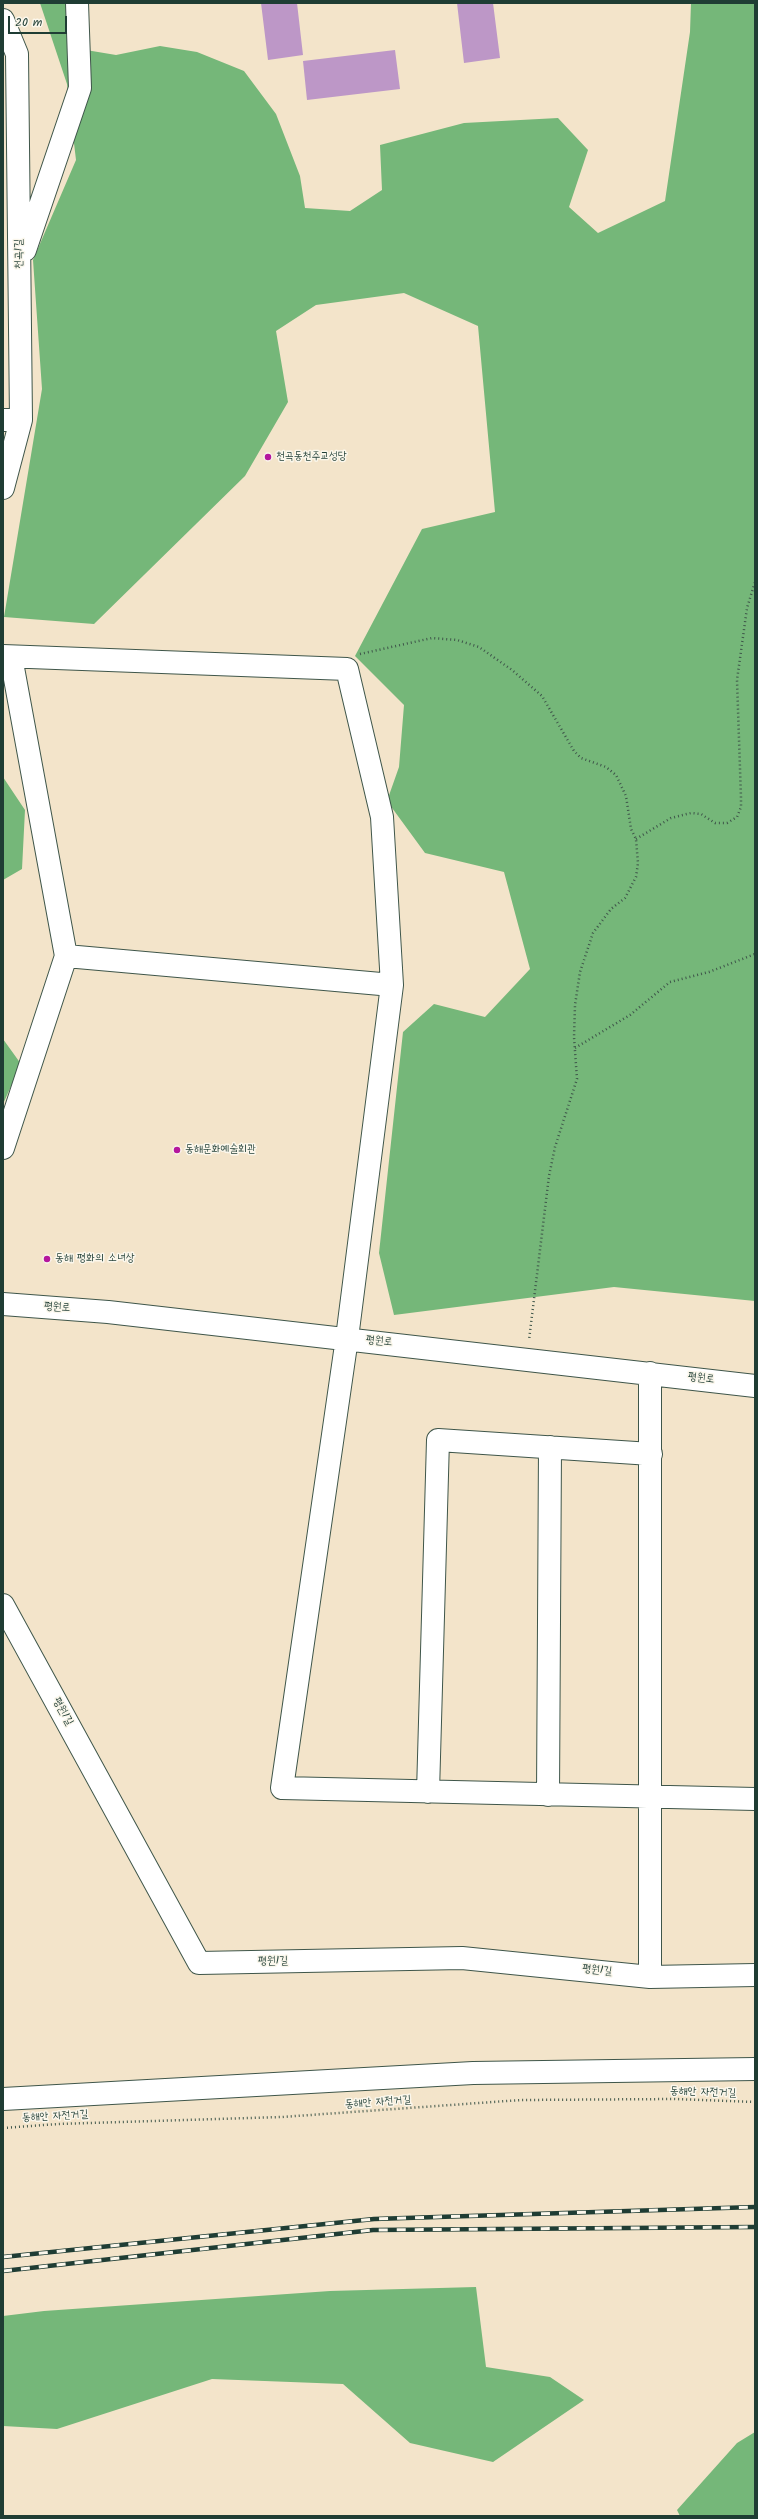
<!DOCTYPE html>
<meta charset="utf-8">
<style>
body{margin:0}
#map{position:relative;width:758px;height:2519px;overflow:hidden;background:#f3e4ca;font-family:Kalam,sans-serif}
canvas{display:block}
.frame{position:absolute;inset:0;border:4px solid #1f3d34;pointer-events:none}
.scale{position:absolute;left:8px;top:16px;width:59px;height:18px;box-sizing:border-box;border:2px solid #1f3d34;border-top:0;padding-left:5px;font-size:12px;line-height:14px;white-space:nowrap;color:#1f3d34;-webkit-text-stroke:3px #fbf7ec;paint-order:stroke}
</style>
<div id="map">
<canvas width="758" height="2519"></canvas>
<div class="frame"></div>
<div class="scale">20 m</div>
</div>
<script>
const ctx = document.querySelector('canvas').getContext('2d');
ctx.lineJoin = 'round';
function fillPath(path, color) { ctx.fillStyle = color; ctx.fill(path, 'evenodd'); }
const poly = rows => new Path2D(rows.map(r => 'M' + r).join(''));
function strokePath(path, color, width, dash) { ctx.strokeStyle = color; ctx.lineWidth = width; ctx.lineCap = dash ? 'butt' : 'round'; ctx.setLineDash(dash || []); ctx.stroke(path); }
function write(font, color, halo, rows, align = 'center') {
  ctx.font = font + ' Kalam,"Poor Story",sans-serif'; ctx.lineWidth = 3; ctx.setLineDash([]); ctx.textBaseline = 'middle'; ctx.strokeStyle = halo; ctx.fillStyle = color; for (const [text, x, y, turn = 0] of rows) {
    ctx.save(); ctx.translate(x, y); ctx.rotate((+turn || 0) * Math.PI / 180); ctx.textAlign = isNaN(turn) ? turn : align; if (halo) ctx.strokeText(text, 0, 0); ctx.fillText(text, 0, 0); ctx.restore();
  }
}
fillPath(poly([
 [40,3,86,3,86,50,116,55,160,46,197,52,244,71,276,114,300,176,305,208,350,211,382,190,380,145,464,123,558,118,588,150,569,207,598,233,665,201,690,32,691,3,755,3,755,1301,614,1287,394,1315,379,1253,403,1032,434,1004,485,1017,530,969,504,872,425,853,387,801,399,767,404,705,355,656,422,529,495,512,478,326,404,293,316,305,276,331,288,402,245,476,94,624,4,617,42,389,33,260,76,160,67,84],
 [3,777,25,810,22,869,3,880],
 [3,1039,21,1064,3,1104],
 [476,2287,486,2367,550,2377,584,2400,493,2462,410,2443,343,2384,212,2379,57,2429,3,2426,3,2316,44,2311,330,2291],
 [755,2432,755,2516,680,2516,677,2510,737,2443]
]), '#75b779');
fillPath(poly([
 [261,3,297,3,303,55,268,60],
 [457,3,493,3,500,58,464,63],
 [395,50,400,89,307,100,303,61]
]), '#bd97c7');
const minor = poly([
 [3,20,17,54,21,420,3,488],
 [25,250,80,88,77,3],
 [3,420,21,420],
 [3,656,347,669,382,817,392,985,347,1338,282,1788,755,1799],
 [66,956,392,985],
 [3,1148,66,956,11,657],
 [3,1304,108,1312,755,1386],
 [3,1605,199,1963,462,1958,650,1977,755,1975],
 [428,1792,438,1440,651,1454],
 [548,1795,550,1447],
 [650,1977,650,1373],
 [3,2099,473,2073,755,2069]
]);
strokePath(minor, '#3f564a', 24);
strokePath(poly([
 [360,654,432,638,457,640,479,647,512,670,542,696,574,751,581,758,606,767,616,775,626,796,631,829,636,839,638,863,636,877,625,898,611,909,593,933,580,972,575,1005,574,1037,577,1079,555,1147,549,1176,529,1340],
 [636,839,671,818,691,813,701,814,715,823,727,823,737,817,741,807,741,798,737,680,747,608,755,582],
 [575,1048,630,1015,670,982,709,972,755,954],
 [3,2128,58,2124,282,2117,521,2100,675,2099,755,2102]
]), '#3f564a', 2.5, [1, 3]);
strokePath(minor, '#fff', 22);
const rail = poly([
 [3,2257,374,2219,755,2207],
 [3,2271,373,2230,755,2227]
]);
strokePath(rail, '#1f3d34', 4.5);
strokePath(rail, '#fbf7ec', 3, [9]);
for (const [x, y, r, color] of [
 [268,457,4,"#b5179e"],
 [177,1150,4,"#b5179e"],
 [47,1259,4,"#b5179e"]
]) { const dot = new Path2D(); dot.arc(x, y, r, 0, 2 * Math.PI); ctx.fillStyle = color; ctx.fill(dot); strokePath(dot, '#fbf7ec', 1.5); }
write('11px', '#1f3d34', '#fbf7ec', [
 ["천곡1길",20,254,-91],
 ["평원로",57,1308,4],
 ["평원로",379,1342,6],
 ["평원로",701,1379,7],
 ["평원1길",62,1712,61],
 ["평원1길",273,1962,-1],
 ["평원1길",597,1971,6],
 ["동해안 자전거길",703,2093,2],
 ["동해안 자전거길",378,2103,-4],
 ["동해안 자전거길",55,2117,-3]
]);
write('11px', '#1f3d34', '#fbf7ec', [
 ["천곡동천주교성당",276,457],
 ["동해문화예술회관",185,1150],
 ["동해 평화의 소녀상",55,1259]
], 'left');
</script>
